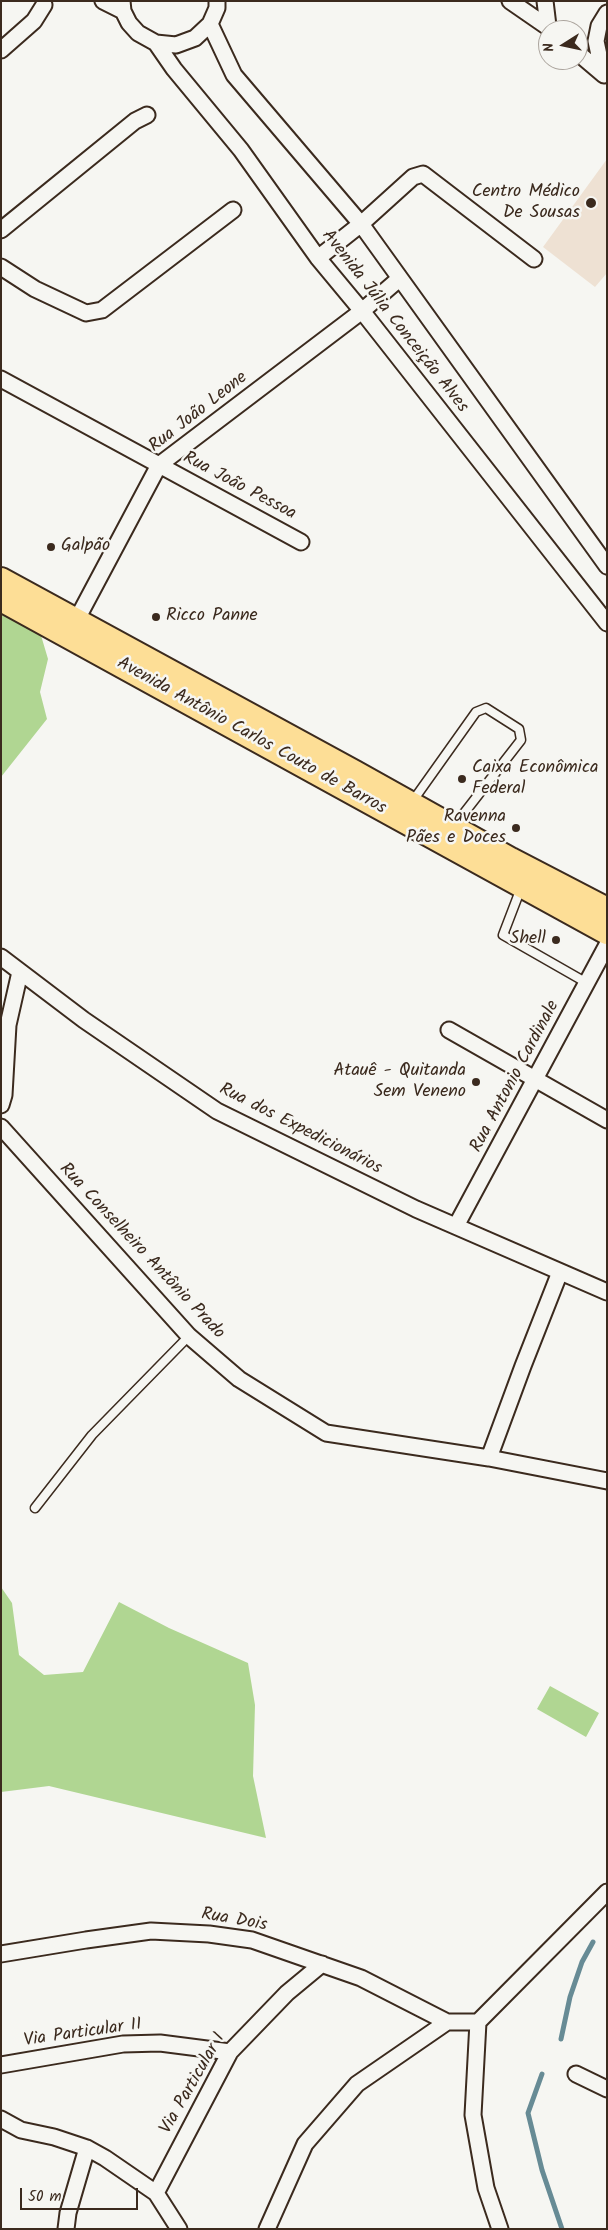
<!DOCTYPE html>
<meta charset="utf-8">
<style>
body{margin:0}
#map{position:relative;width:608px;height:2230px;overflow:hidden;background:#f6f6f2;font-family:Kalam,sans-serif}
canvas{display:block}
.frame{position:absolute;inset:0;border:2px solid #3b2a1e;pointer-events:none}
.north{position:absolute;left:538px;top:20px;width:50px;height:50px;box-sizing:border-box;background:#f6f6f2;border:1px solid #aba49d;border-radius:50%;rotate:260deg;font-size:14px;font-weight:700;line-height:20px;text-align:center;color:#3b2a1e}
.north::after{content:'';display:block;margin:auto;width:18px;height:22px;background:#3b2a1e;clip-path:polygon(50% 0,100% 100%,50% 72%,0 100%)}
.scale{position:absolute;left:20px;top:2188px;width:118px;height:22px;box-sizing:border-box;border:2px solid #3b2a1e;border-top:0;padding-left:6px;font-size:15px;line-height:18px;white-space:nowrap;color:#3b2a1e;-webkit-text-stroke:4px #f6f6f2;paint-order:stroke}
</style>
<div id="map">
<canvas width="608" height="2230"></canvas>
<div class="frame"></div>
<div class="north">N</div>
<div class="scale">50 m</div>
</div>
<script>
const ctx = document.querySelector('canvas').getContext('2d');
ctx.lineJoin = 'round';
function fillPath(path, color) { ctx.fillStyle = color; ctx.fill(path, 'evenodd'); }
const poly = rows => new Path2D(rows.map(r => 'M' + r).join(''));
function strokePath(path, color, width, dash) { ctx.strokeStyle = color; ctx.lineWidth = width; ctx.lineCap = dash ? 'butt' : 'round'; ctx.setLineDash(dash || []); ctx.stroke(path); }
function write(font, color, halo, rows, align = 'center') {
  ctx.font = font + ' Kalam,sans-serif'; ctx.lineWidth = 5; ctx.setLineDash([]); ctx.textBaseline = 'middle'; ctx.strokeStyle = halo; ctx.fillStyle = color; for (const [text, x, y, turn = 0] of rows) {
    ctx.save(); ctx.translate(x, y); ctx.rotate((+turn || 0) * Math.PI / 180); ctx.textAlign = isNaN(turn) ? turn : align; if (halo) ctx.strokeText(text, 0, 0); ctx.fillText(text, 0, 0); ctx.restore();
  }
}
fillPath(poly([
 [607,159,607,273,595,287,543,247]
]), '#eee1d3');
fillPath(poly([
 [1,610,40,632,48,659,40,692,47,719,1,777],
 [1,1587,12,1603,19,1655,44,1675,83,1672,119,1602,169,1628,248,1663,255,1705,253,1776,266,1838,49,1786,1,1792],
 [550,1686,599,1713,586,1737,537,1709]
]), '#b0d692');
strokePath(poly([
 [561,2039,570,1997,582,1962,593,1942],
 [542,2074,528,2113,542,2170,562,2229]
]), '#678b95', 5);
const service = poly([
 [412,802,476,712,486,708,519,729,521,740,454,826],
 [521,888,503,935,587,983],
 [35,1508,92,1435,189,1336]
]);
const minor = poly([
 [103,1,123,11],
 [122,1,123,11,129,23,138,33,156,43,176,45,195,38,210,24,217,8,217,1],
 [510,1,552,30],
 [545,1,548,26],
 [210,24,234,75,361,224,607,566],
 [156,43,174,69,241,150,318,258,362,311,607,623],
 [1,50,34,21,44,5],
 [578,53,604,75],
 [603,74,596,41,599,26,607,13],
 [1,230,135,121,147,115],
 [318,258,361,224,413,177,423,174,534,259],
 [1,267,35,289,86,313,102,310,233,210],
 [1,379,301,542],
 [76,621,159,465,362,311,399,279],
 [1,957,84,1020,217,1111,416,1209,607,1292],
 [449,1030,607,1120],
 [1,1105,4,1095,8,1025,20,972],
 [1,1127,189,1336,239,1379,326,1433,489,1458,607,1481],
 [456,1226,607,945],
 [489,1458,523,1366,560,1272],
 [1,1954,86,1940,151,1931,209,1934,252,1940,361,1978,447,2022,478,2022],
 [478,2022,473,2115,486,2188,500,2229],
 [478,2022,607,1892],
 [1,2065,123,2044,160,2043,230,2052],
 [576,2074,607,2089],
 [1,2119,21,2130,54,2137,87,2148,105,2158,156,2193,179,2229],
 [156,2193,230,2052,287,1993,322,1964],
 [66,2229,68,2213,87,2148],
 [267,2229,305,2144,357,2084,447,2022]
]);
const primary = poly([
 [1,579,355,772,511,859,607,909],
 [1,600,607,933]
]);
strokePath(service, '#3b2a1e', 11);
strokePath(minor, '#3b2a1e', 19);
strokePath(primary, '#3b2a1e', 26);
strokePath(service, '#f6f6f2', 8);
strokePath(minor, '#f6f6f2', 15);
strokePath(primary, '#fdde96', 22);
for (const [x, y, r, color] of [
 [591,203,6,"#3b2a1e"],
 [51,547,5,"#3b2a1e"],
 [156,617,5,"#3b2a1e"],
 [462,779,5,"#3b2a1e"],
 [516,828,5,"#3b2a1e"],
 [556,940,5,"#3b2a1e"],
 [476,1082,5,"#3b2a1e"]
]) { const dot = new Path2D(); dot.arc(x, y, r, 0, 2 * Math.PI); ctx.fillStyle = color; ctx.fill(dot); strokePath(dot, '#f6f6f2', 2); }
write('18px', '#3b2a1e', '#f6f6f2', [
 ["Centro Médico",580,193],
 ["De Sousas",580,214],
 ["Galpão",61,547,"left"],
 ["Ricco Panne",166,617,"left"],
 ["Caixa Econômica",472,769,"left"],
 ["Federal",472,790,"left"],
 ["Ravenna",506,818],
 ["Pães e Doces",506,839],
 ["Shell",546,940],
 ["Atauê - Quitanda",466,1072],
 ["Sem Veneno",466,1093]
], 'right');
write('18px', '#3b2a1e', '#f6f6f2', [
 ["Avenida Júlia Conceição Alves",394,322,52],
 ["Rua João Leone",199,413,-38],
 ["Rua João Pessoa",239,487,28],
 ["Avenida Antônio Carlos Couto de Barros",251,737,29],
 ["Rua Antonio Cardinale",516,1077,-62],
 ["Rua dos Expedicionários",300,1130,27],
 ["Rua Conselheiro Antônio Prado",141,1252,47],
 ["Rua Dois",234,1921,10],
 ["Via Particular II",83,2034,-8],
 ["Via Particular I",194,2084,-60]
]);
</script>
